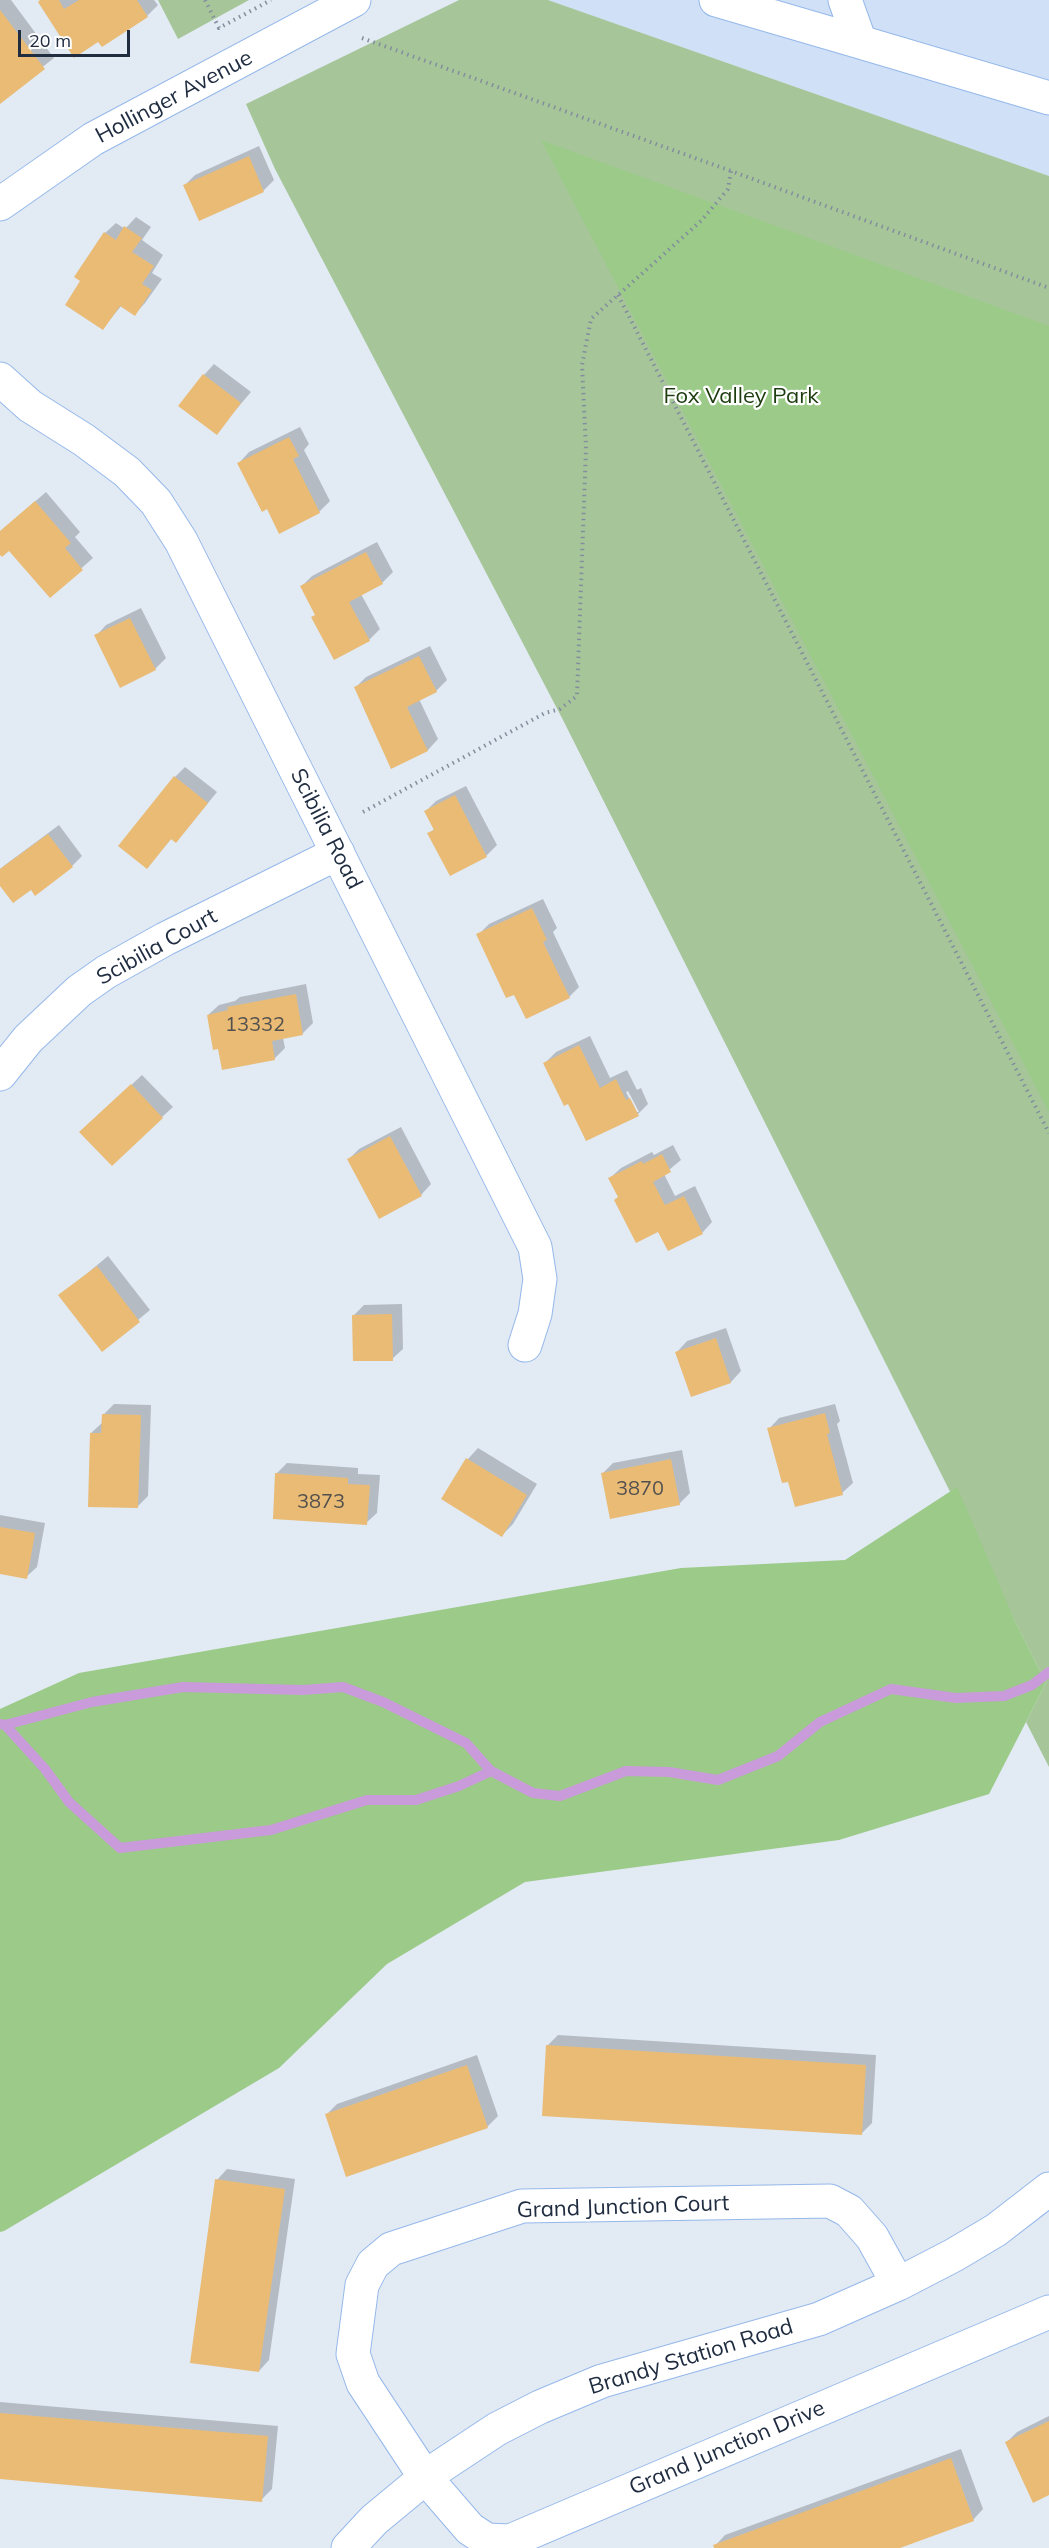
<!DOCTYPE html>
<style>
body{margin:0}
#map{position:relative;width:1049px;height:2548px;overflow:hidden;background:#e2eaf4;font-family:Mulish,sans-serif}
canvas{display:block}
.scale{position:absolute;left:18px;top:30px;width:112px;height:27px;box-sizing:border-box;border:3px solid #202d41;border-top:0;padding-left:8px;font-size:18px;line-height:21px;white-space:nowrap;color:#202d41;-webkit-text-stroke:4px #fff;paint-order:stroke}
</style>
<div id="map">
<canvas width="1049" height="2548"></canvas>
<div class="scale">20 m</div>
</div>
<script>
const ctx = document.querySelector('canvas').getContext('2d');
ctx.lineJoin = 'round';
function fillPath(path, color) { ctx.fillStyle = color; ctx.fill(path, 'evenodd'); }
const poly = rows => new Path2D(rows.map(r => 'M' + r).join(''));
function strokePath(path, color, width, dash) { ctx.strokeStyle = color; ctx.lineWidth = width; ctx.lineCap = dash ? 'butt' : 'round'; ctx.setLineDash(dash || []); ctx.stroke(path); }
function write(font, color, halo, rows, align = 'center') {
  ctx.font = font + ' Mulish,sans-serif'; ctx.lineWidth = 4.5; ctx.setLineDash([]); ctx.textBaseline = 'middle'; ctx.strokeStyle = halo; ctx.fillStyle = color; for (const [text, x, y, turn = 0] of rows) {
    ctx.save(); ctx.translate(x, y); ctx.rotate((+turn || 0) * Math.PI / 180); ctx.textAlign = isNaN(turn) ? turn : align; if (halo) ctx.strokeText(text, 0, 0); ctx.fillText(text, 0, 0); ctx.restore();
  }
}
fillPath(poly([
 [548,0,1049,0,1049,176]
]), '#cfe0f7');
fillPath(poly([
 [158,0,249,0,178,39],
 [459,0,548,0,1049,176,1049,1767,1026,1722,1046,1683,563,720,275,169,246,104]
]), '#a6c69a');
fillPath(poly([
 [541,140,1049,326,1049,1112],
 [957,1487,1015,1621,1046,1683,989,1794,839,1840,525,1882,387,1964,279,2068,4,2231,0,2232,0,1709,79,1673,681,1568,845,1560]
]), '#9bca89');
fillPath(poly([
 [0,0,11,0,54,58,0,100],
 [41,0,154,0,158,5,147,16,99,40],
 [259,146,274,180,264,190,199,219,185,185,195,175],
 [136,217,151,227,142,240,163,255,152,273,162,279,145,303,135,314,122,305,103,328,82,281,105,233,116,223,125,229],
 [214,364,251,392,216,433,204,375],
 [300,427,309,444,304,450,330,501,319,512,267,507,239,463,249,452],
 [46,492,80,532,75,537,93,558,50,596,9,548,0,553,0,532],
 [377,542,393,572,382,583,361,594,380,629,369,640,316,614,302,586,312,576],
 [141,608,166,658,155,669,96,636,106,625],
 [430,646,447,680,436,691,419,699,438,739,428,750,392,767,356,687,366,677],
 [185,767,217,792,186,830,176,841,172,838,147,867,175,777],
 [466,786,497,845,486,856,429,834,435,828,426,811,436,801],
 [59,825,82,856,72,866,31,888,0,883,0,869,5,865],
 [543,899,557,928,553,932,579,987,569,997,515,993,478,935,489,924],
 [306,984,313,1023,302,1034,283,1038,285,1048,274,1059,220,1047,208,1015,219,1005,235,1001,240,997],
 [590,1036,610,1078,627,1070,637,1090,641,1088,648,1104,638,1114,569,1103,545,1063,556,1052],
 [628,1091,639,1112,636,1112,626,1092],
 [142,1075,173,1107,162,1117,92,1122],
 [401,1127,431,1184,421,1195,348,1160,359,1149],
 [673,1145,681,1160,664,1174,675,1196,695,1186,712,1222,702,1233,659,1230,619,1196,610,1178,621,1168,652,1152,654,1155],
 [108,1256,150,1310,102,1350,60,1296],
 [402,1304,403,1349,392,1359,354,1315,364,1305],
 [726,1328,741,1371,731,1382,692,1395,677,1352,687,1341],
 [114,1404,151,1405,148,1496,137,1507,91,1433,102,1423,103,1415],
 [835,1404,840,1421,837,1424,853,1483,842,1493,789,1480,769,1429,779,1418],
 [478,1448,537,1484,513,1524,502,1535,443,1498,468,1459],
 [682,1450,690,1493,679,1504,602,1474,613,1463],
 [287,1463,358,1468,358,1474,380,1475,377,1513,366,1523,276,1474],
 [0,1515,45,1523,37,1567,26,1577,0,1573],
 [558,2035,876,2055,872,2123,861,2134,547,2046],
 [477,2055,498,2116,487,2127,326,2115,337,2104],
 [227,2169,295,2179,269,2360,259,2371,217,2180],
 [0,2402,278,2426,272,2489,261,2500,0,2478],
 [1049,2416,1049,2493,1007,2442,1017,2432],
 [961,2449,983,2509,973,2520,896,2548,716,2548,715,2546,725,2535]
]), '#0003');
strokePath(poly([
 [0,1724,5,1725,92,1702,183,1687,303,1690,343,1687,383,1702,466,1743,491,1771,533,1793,560,1796,626,1771,669,1772,718,1780,778,1756,820,1722,891,1689,956,1698,1004,1696,1032,1685,1049,1672],
 [5,1725,45,1769,69,1802,120,1848,271,1830,367,1800,416,1800,459,1786,491,1771]
]), '#ca9bda', 10);
fillPath(poly([
 [40,0,59,0,64,9,79,0,137,0,148,17,102,47,98,42,74,58,38,2],
 [0,10,45,69,0,104],
 [249,156,264,192,199,221,183,185],
 [124,226,142,238,132,252,154,266,142,284,152,290,135,316,120,306,103,330,65,305,80,281,74,277,104,232,116,240],
 [203,374,241,403,217,435,178,406],
 [289,437,299,456,293,459,320,513,279,534,267,509,262,512,237,463],
 [35,501,71,543,65,548,83,570,50,598,9,551,2,557,0,555,0,531],
 [366,552,383,584,349,602,370,641,334,660,311,617,315,615,300,586],
 [130,618,156,670,120,688,94,635],
 [419,656,437,692,407,707,428,751,391,769,354,687],
 [174,776,208,803,176,843,171,839,147,869,118,846],
 [455,795,487,857,450,876,427,833,434,830,424,811],
 [48,834,73,867,35,896,31,890,13,903,0,886,0,869],
 [532,908,547,940,543,942,570,998,526,1019,514,995,506,998,476,934],
 [296,994,303,1035,272,1041,275,1060,222,1070,218,1049,213,1050,207,1015,228,1010,227,1007],
 [579,1045,600,1088,616,1079,626,1100,630,1098,639,1116,586,1141,568,1104,564,1106,543,1063],
 [131,1084,163,1118,112,1166,79,1132],
 [390,1136,422,1196,379,1219,347,1159],
 [662,1154,671,1172,653,1182,665,1205,684,1196,703,1234,668,1251,658,1232,636,1243,614,1200,618,1197,608,1178,642,1161,643,1164],
 [97,1266,140,1322,102,1352,58,1295],
 [392,1314,393,1361,353,1361,352,1315],
 [716,1338,731,1383,691,1397,675,1352],
 [825,1413,830,1433,827,1434,843,1495,795,1507,788,1482,782,1483,767,1428],
 [102,1414,141,1415,138,1508,88,1507,90,1433,101,1433],
 [466,1458,527,1495,502,1537,441,1499],
 [671,1459,680,1505,610,1519,601,1473],
 [275,1473,348,1478,348,1484,370,1485,367,1525,273,1519],
 [0,1527,35,1533,27,1579,0,1574],
 [546,2045,866,2065,862,2135,542,2116],
 [467,2065,488,2128,346,2177,325,2114],
 [215,2179,285,2189,259,2372,190,2363],
 [0,2413,268,2436,262,2502,0,2479],
 [1049,2421,1049,2495,1033,2503,1005,2442],
 [951,2458,974,2521,900,2548,714,2548,713,2545]
]), '#e9bb75');
const minor = poly([
 [716,0,860,42],
 [845,0,860,42,1049,98],
 [0,204,93,139,354,0],
 [0,379,30,406,84,440,127,472,156,502,181,541,535,1247,540,1279,535,1314,525,1345],
 [0,1074,28,1039,79,991,106,972,165,939,338,853],
 [898,2284,872,2237,849,2211,830,2201,522,2206,391,2249,373,2264,362,2285,353,2354,363,2383,425,2477,470,2529,487,2540,510,2541,1049,2312],
 [348,2548,374,2520,432,2472,497,2429,540,2407,602,2381,819,2319,898,2284,954,2255,996,2230,1049,2189]
]);
strokePath(minor, '#95b8ea', 35);
strokePath(poly([
 [205,0,219,28,271,0],
 [362,38,731,171],
 [618,295,1049,1133],
 [363,812,545,713,560,709,577,696,586,448,582,365,591,319,701,221,728,189,731,171,1049,288]
]), '#838e9d', 4, [1.5, 4.5]);
strokePath(minor, '#fff', 33);
write('20px', '#52504e', null, [
 ["13332",255,1025],
 ["3870",640,1489],
 ["3873",321,1502]
]);
write('22px', '#202d41', '#fff', [
 ["Hollinger Avenue",174,97,-28],
 ["Scibilia Road",326,829,63],
 ["Scibilia Court",157,947,-29],
 ["Grand Junction Court",623,2207,-2],
 ["Brandy Station Road",691,2357,-17],
 ["Grand Junction Drive",727,2448,-23]
]);
write('22px', '#1d3c0f', '#fff', [
 ["Fox Valley Park",741,396]
]);
</script>
